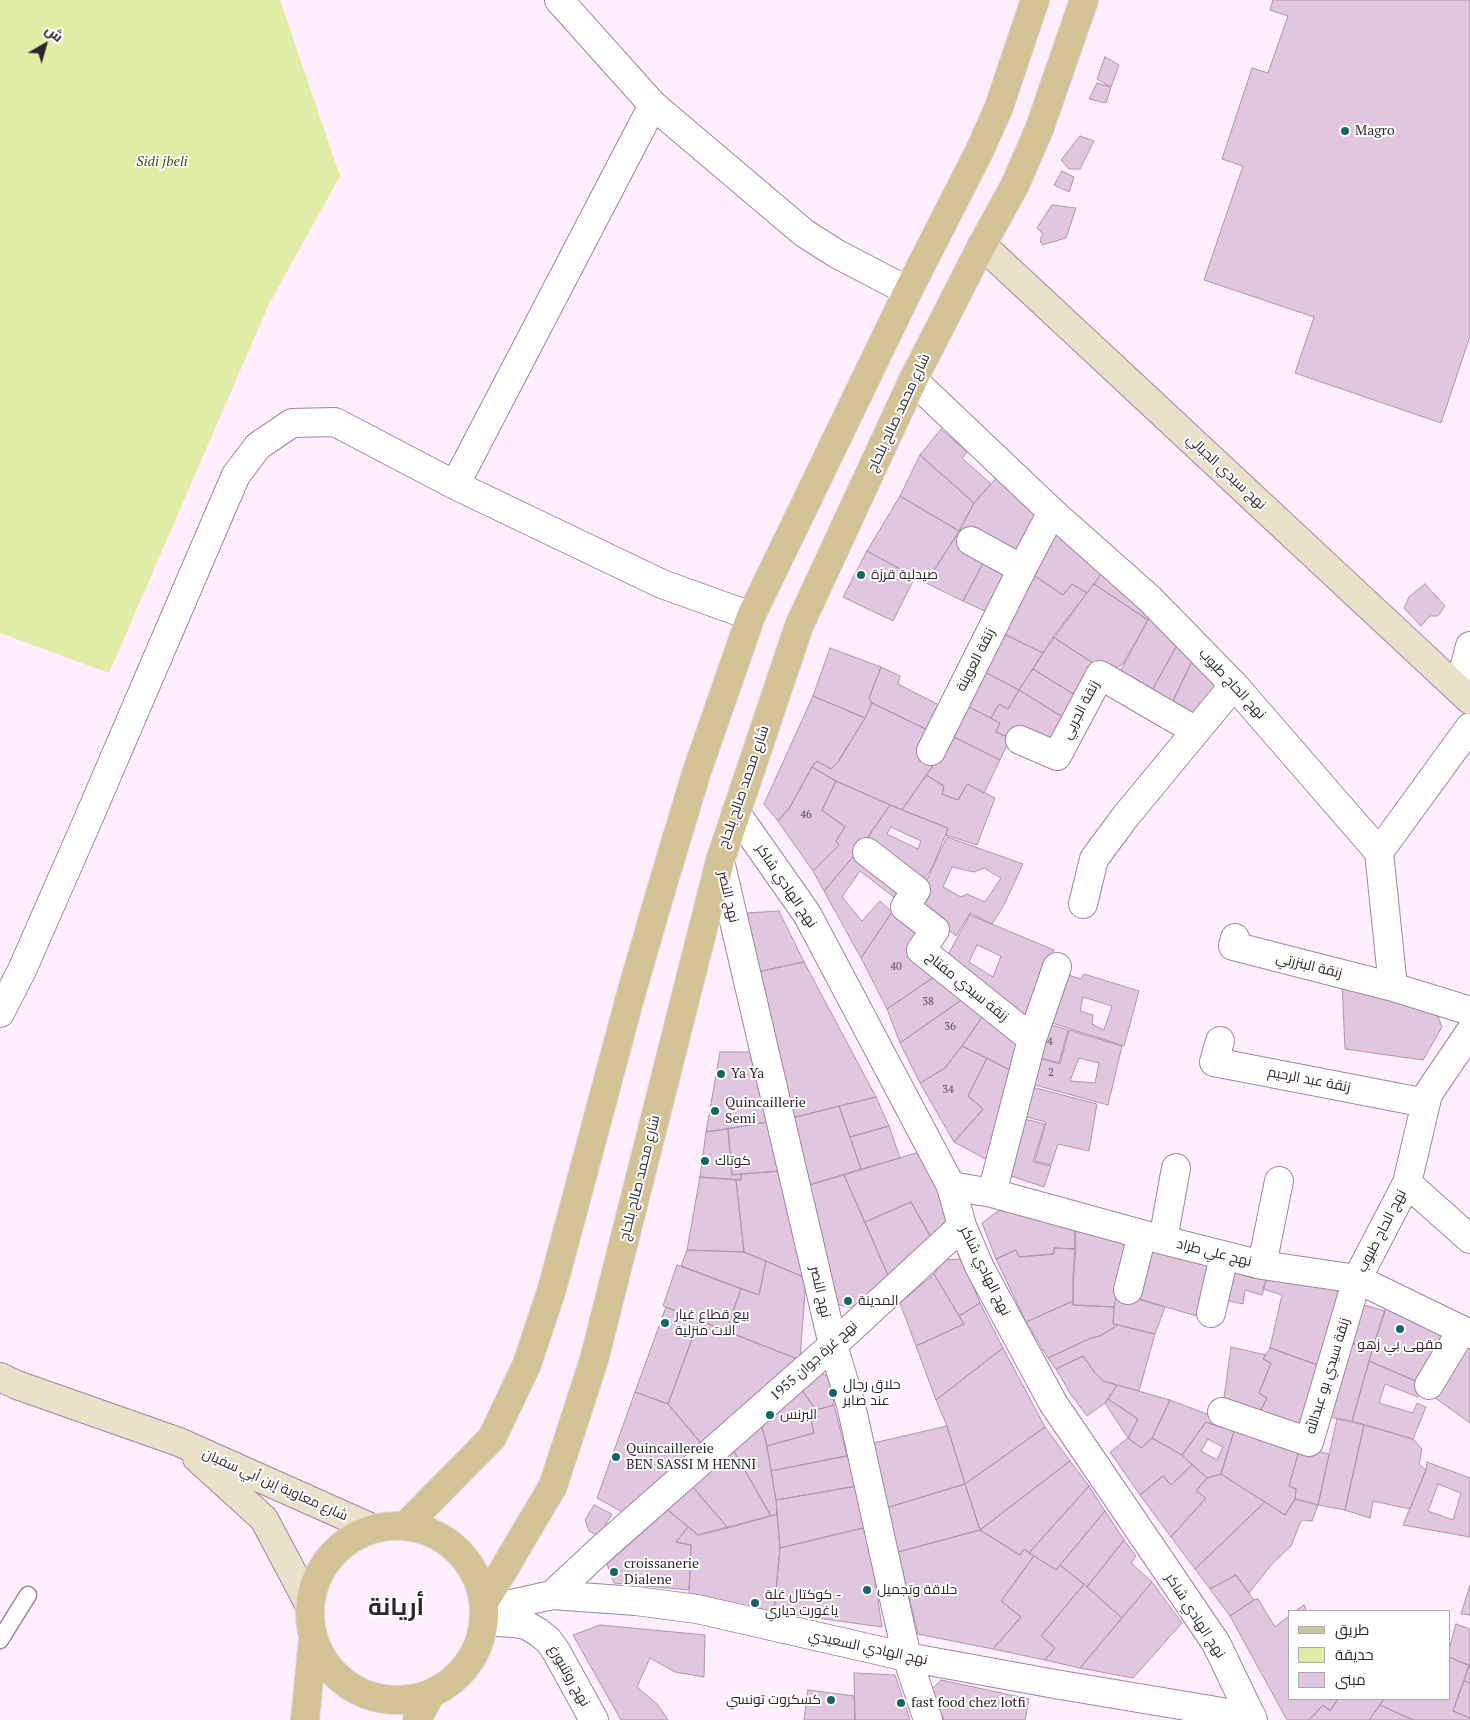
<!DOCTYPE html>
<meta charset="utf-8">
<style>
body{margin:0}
#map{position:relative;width:1470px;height:1720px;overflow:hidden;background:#feeefe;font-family:"PT Serif",Cairo,serif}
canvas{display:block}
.legend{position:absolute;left:1288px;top:1610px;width:162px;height:90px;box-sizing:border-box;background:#fff;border:1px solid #aca8ac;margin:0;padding:6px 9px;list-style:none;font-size:15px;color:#2f252f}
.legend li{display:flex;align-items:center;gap:10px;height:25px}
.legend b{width:25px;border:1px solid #aca8ac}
.north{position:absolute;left:20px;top:20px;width:50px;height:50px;-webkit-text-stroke:4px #fff;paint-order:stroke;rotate:38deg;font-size:14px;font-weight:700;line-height:20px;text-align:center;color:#2f252f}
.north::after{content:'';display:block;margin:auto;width:18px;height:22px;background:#2f252f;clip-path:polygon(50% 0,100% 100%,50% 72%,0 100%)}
</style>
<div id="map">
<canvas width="1470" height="1720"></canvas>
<ul class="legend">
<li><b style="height:6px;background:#d3c295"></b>طريق</li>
<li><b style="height:14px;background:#e1eca7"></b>حديقة</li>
<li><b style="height:14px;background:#e1c6e0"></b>مبنى</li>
</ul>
<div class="north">ش</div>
</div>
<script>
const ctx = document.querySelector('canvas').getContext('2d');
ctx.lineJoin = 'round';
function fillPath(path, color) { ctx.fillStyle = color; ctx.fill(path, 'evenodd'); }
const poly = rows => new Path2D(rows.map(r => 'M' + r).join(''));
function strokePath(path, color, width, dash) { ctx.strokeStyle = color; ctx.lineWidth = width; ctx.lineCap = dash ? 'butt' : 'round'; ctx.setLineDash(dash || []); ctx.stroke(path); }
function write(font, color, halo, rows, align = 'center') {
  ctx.font = font + ' "PT Serif",Cairo,serif'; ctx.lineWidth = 4; ctx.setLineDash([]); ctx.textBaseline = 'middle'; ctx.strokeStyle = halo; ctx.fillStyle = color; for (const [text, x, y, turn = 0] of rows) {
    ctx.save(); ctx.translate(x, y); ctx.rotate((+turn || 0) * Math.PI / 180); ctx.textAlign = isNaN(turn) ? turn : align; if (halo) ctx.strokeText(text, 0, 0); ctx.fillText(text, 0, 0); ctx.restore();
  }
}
fillPath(poly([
 [0,0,280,0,340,176,269,304,109,673,0,633]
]), '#e1eca7');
const building = poly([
 [1273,0,1470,0,1470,336,1441,423,1295,373,1314,317,1204,280,1243,166,1222,159,1252,68,1268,73,1288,16,1270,10,1273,0],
 [1105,57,1119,65,1111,87,1097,79,1105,57],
 [1097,83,1111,87,1106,103,1089,99,1097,83],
 [1080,136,1094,141,1080,169,1069,169,1061,160,1080,136],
 [1062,171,1074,177,1069,192,1054,185,1062,171],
 [1052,205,1076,208,1066,238,1042,245,1040,240,1043,234,1037,228,1052,205],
 [941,429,967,452,962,458,991,484,974,503,920,455,941,429],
 [920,455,974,503,959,531,900,496,920,455],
 [999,475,1045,514,1018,563,959,531,974,503,999,475],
 [900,496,959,531,926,583,867,551,900,496],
 [1055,519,1107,566,1087,593,1072,584,1063,595,1028,571,1055,519],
 [956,536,988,554,963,601,926,583,956,536],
 [867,551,915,577,893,621,843,597,867,551],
 [988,554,1013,568,991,614,963,601,988,554],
 [1107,566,1153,611,1148,620,1094,584,1107,566],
 [1028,571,1063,595,1072,584,1087,593,1043,653,998,631,1028,571],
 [1094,584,1148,620,1123,664,1107,672,1053,637,1094,584],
 [1425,584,1445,606,1438,616,1430,616,1421,626,1404,608,1409,597,1425,584],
 [1153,611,1181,638,1150,694,1117,677,1153,611],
 [998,631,1043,653,1019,690,979,669,998,631],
 [1053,637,1099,667,1080,698,1033,669,1053,637],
 [1181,638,1196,653,1171,705,1150,694,1181,638],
 [830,648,881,667,869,698,872,703,865,718,813,696,830,648],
 [1196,653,1228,685,1196,723,1171,705,1196,653],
 [881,667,900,676,898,684,943,707,932,732,872,703,869,698,881,667],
 [979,669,1019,690,1008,709,999,704,991,718,961,703,979,669],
 [1033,669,1080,698,1069,721,1019,690,1033,669],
 [1019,690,1069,721,1054,745,1010,738,996,732,1000,723,991,718,999,704,1008,709,1019,690],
 [813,696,865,718,838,762,831,769,817,761,812,767,790,807,778,821,764,804,813,696],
 [872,703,932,732,935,763,902,810,836,781,812,767,817,761,831,769,838,762,865,718,872,703],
 [961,703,1000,723,996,732,1010,738,1000,760,946,733,961,703],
 [946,733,1000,760,984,793,967,784,958,800,942,794,944,786,926,775,935,763,946,733],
 [812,767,836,781,822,810,845,827,836,841,839,845,813,871,778,821,790,807,812,767],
 [926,775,944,786,942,794,958,800,967,784,995,798,977,845,946,835,948,828,902,810,926,775],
 [836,781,890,805,858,851,824,891,813,871,839,845,836,841,845,827,822,810,836,781],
 [890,805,948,828,933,866,925,878,865,842,890,805],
 [891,827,921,841,918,849,887,834,891,827],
 [947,837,1023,864,1003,907,992,924,970,913,956,936,916,903,947,837],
 [952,867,974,872,984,868,1001,878,985,902,967,894,961,897,943,887,952,867],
 [858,851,910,891,899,901,860,871,842,897,862,921,880,901,892,912,861,958,824,891,858,851],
 [899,909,923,928,907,948,934,977,887,1009,861,958,892,912,899,909],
 [779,911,804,962,757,972,746,913,779,911],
 [970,915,1054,950,1022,1024,945,960,970,915],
 [977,945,1001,956,993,977,969,962,977,945],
 [804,962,876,1097,792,1118,757,972,804,962],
 [1061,973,1081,979,1084,974,1139,991,1124,1046,1043,1020,1061,973],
 [1083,997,1112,1006,1104,1030,1092,1024,1093,1015,1080,1011,1083,997],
 [934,977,970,994,900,1043,887,1009,934,977],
 [1342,982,1435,1008,1442,1027,1423,1060,1345,1049,1342,982],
 [970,994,987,1010,962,1046,945,1068,920,1083,900,1043,970,994],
 [987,1010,1028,1039,1018,1074,962,1046,987,1010],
 [1041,1022,1068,1030,1059,1063,1030,1055,1041,1022],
 [1069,1030,1122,1046,1108,1105,1028,1083,1032,1056,1060,1064,1069,1030],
 [1079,1058,1099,1063,1095,1083,1070,1081,1079,1058],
 [962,1046,987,1058,968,1096,983,1109,954,1142,920,1083,945,1068,962,1046],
 [720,1052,759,1052,773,1121,706,1132,720,1052],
 [987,1058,1018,1074,993,1163,954,1142,983,1109,968,1096,987,1058],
 [1028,1086,1097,1104,1089,1151,1058,1144,1051,1165,1035,1161,1046,1122,1019,1115,1028,1086],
 [876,1097,889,1126,850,1137,839,1106,876,1097],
 [839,1106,861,1169,806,1186,792,1118,839,1106],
 [1016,1117,1045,1124,1033,1162,1051,1166,1044,1187,1002,1173,1016,1117],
 [773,1121,780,1171,732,1175,728,1129,773,1121],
 [889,1126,900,1158,861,1169,850,1137,889,1126],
 [728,1129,732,1175,741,1174,741,1180,700,1177,706,1132,728,1129],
 [919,1152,953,1223,933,1241,911,1202,865,1222,844,1175,919,1152],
 [780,1171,806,1278,744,1252,736,1180,741,1180,741,1174,780,1171],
 [844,1175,890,1280,860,1309,834,1304,806,1186,844,1175],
 [700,1177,736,1180,744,1252,687,1250,700,1177],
 [911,1202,933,1241,890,1280,865,1222,911,1202],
 [1025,1209,1075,1225,1076,1249,1054,1248,1054,1254,1019,1257,1016,1250,996,1259,982,1223,998,1211,1025,1209],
 [1075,1225,1131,1240,1114,1307,1073,1305,1075,1225],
 [1150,1243,1214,1260,1204,1318,1134,1298,1150,1243],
 [1054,1248,1076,1249,1073,1276,1073,1301,1026,1322,996,1259,1016,1250,1019,1257,1054,1254,1054,1248],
 [687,1250,744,1252,766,1261,759,1295,681,1266,687,1250],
 [962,1259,980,1303,959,1316,934,1274,944,1260,962,1259],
 [766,1261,806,1278,800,1360,726,1331,741,1289,759,1295,766,1261],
 [677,1265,741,1289,726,1331,663,1306,677,1265],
 [1258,1265,1270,1267,1262,1295,1245,1290,1243,1304,1220,1299,1229,1271,1253,1278,1258,1265],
 [1270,1267,1344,1281,1318,1365,1270,1348,1282,1295,1263,1289,1270,1267],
 [934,1274,964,1324,916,1346,900,1303,934,1274],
 [1118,1292,1165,1307,1155,1334,1113,1324,1114,1307,1118,1292],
 [1388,1299,1451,1331,1425,1385,1369,1361,1388,1299],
 [1073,1301,1073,1305,1114,1307,1113,1324,1118,1325,1100,1336,1091,1338,1048,1358,1026,1322,1073,1301],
 [980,1303,1003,1348,936,1400,916,1346,964,1324,959,1316,980,1303],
 [1357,1303,1385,1311,1372,1351,1344,1340,1357,1303],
 [666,1307,699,1320,668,1404,635,1392,666,1307],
 [699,1320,800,1360,701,1443,668,1404,699,1320],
 [1118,1325,1155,1334,1139,1391,1103,1381,1095,1373,1083,1356,1056,1369,1048,1358,1091,1338,1100,1336,1118,1325],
 [1344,1340,1372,1351,1352,1421,1323,1416,1344,1340],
 [1470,1340,1470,1423,1430,1394,1470,1340],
 [1231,1347,1266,1355,1263,1359,1271,1363,1259,1393,1267,1398,1260,1412,1224,1398,1231,1347],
 [1003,1348,1045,1427,965,1484,947,1426,936,1400,1003,1348],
 [1270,1348,1318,1365,1300,1429,1260,1412,1267,1398,1259,1393,1271,1363,1263,1359,1270,1348],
 [1083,1356,1095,1373,1103,1381,1117,1385,1105,1403,1087,1416,1070,1393,1056,1369,1083,1356],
 [1369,1361,1425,1385,1418,1397,1385,1384,1379,1403,1413,1413,1417,1403,1426,1407,1413,1439,1352,1421,1369,1361],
 [811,1372,831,1376,834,1405,816,1410,798,1385,811,1372],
 [798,1385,816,1410,818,1417,811,1420,814,1433,767,1446,760,1420,798,1385],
 [1117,1385,1170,1400,1152,1438,1141,1448,1128,1438,1138,1419,1108,1399,1117,1385],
 [635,1392,668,1404,701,1443,626,1514,597,1498,635,1392],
 [1108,1399,1138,1419,1128,1438,1105,1403,1108,1399],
 [1170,1400,1225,1421,1223,1428,1206,1422,1182,1455,1152,1438,1170,1400],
 [834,1405,847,1456,771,1471,767,1446,814,1433,811,1420,818,1417,816,1410,834,1405],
 [1337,1419,1364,1425,1345,1510,1318,1505,1337,1419],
 [760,1420,767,1446,776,1500,777,1514,771,1516,731,1446,760,1420],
 [1225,1421,1236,1425,1221,1474,1207,1478,1182,1455,1206,1422,1223,1428,1225,1421],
 [1208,1439,1223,1447,1217,1460,1201,1451,1208,1439],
 [1236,1425,1300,1447,1289,1486,1296,1489,1295,1499,1285,1515,1221,1474,1236,1425],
 [1364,1425,1413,1439,1422,1449,1419,1464,1426,1470,1410,1509,1373,1501,1370,1518,1345,1510,1364,1425],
 [947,1426,965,1484,886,1508,869,1444,947,1426],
 [1045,1427,1070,1461,980,1530,965,1484,1045,1427],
 [1128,1438,1141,1448,1152,1438,1182,1455,1192,1465,1171,1485,1163,1476,1140,1495,1110,1452,1128,1438],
 [731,1446,771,1516,728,1528,691,1485,731,1446],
 [1300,1447,1329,1454,1318,1505,1295,1499,1296,1489,1289,1486,1300,1447],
 [850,1455,857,1486,776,1500,771,1471,850,1455],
 [1070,1461,1089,1486,1029,1553,1024,1549,1020,1555,980,1530,1070,1461],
 [1427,1462,1470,1478,1470,1537,1403,1525,1426,1470,1427,1462],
 [1438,1484,1461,1493,1453,1520,1428,1511,1438,1484],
 [1192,1465,1207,1478,1196,1491,1206,1498,1171,1537,1140,1495,1163,1476,1171,1485,1192,1465],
 [1221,1474,1265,1502,1195,1569,1171,1537,1206,1498,1196,1491,1207,1478,1221,1474],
 [965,1484,980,1530,898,1552,886,1508,965,1484],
 [691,1485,728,1528,698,1535,668,1510,691,1485],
 [857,1486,867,1527,780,1548,776,1500,857,1486],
 [1089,1486,1105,1511,1056,1570,1029,1553,1089,1486],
 [1295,1499,1318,1505,1312,1521,1303,1520,1300,1523,1291,1546,1272,1564,1249,1593,1236,1575,1210,1589,1195,1569,1265,1502,1285,1515,1295,1499],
 [594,1505,612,1514,599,1536,589,1531,585,1520,594,1505],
 [668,1510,688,1527,676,1542,691,1545,689,1590,614,1583,607,1564,668,1510],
 [1105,1511,1124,1540,1087,1587,1060,1565,1105,1511],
 [777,1514,780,1548,774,1612,689,1594,691,1545,676,1542,688,1527,698,1535,777,1514],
 [867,1527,882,1627,774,1612,780,1548,867,1527],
 [980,1530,1020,1555,1024,1549,1034,1556,1001,1601,1021,1617,993,1649,918,1634,898,1552,980,1530],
 [1124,1540,1136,1556,1131,1563,1152,1582,1122,1618,1087,1587,1124,1540],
 [1034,1556,1056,1570,1060,1565,1084,1584,1041,1636,1055,1648,1045,1660,993,1649,1021,1617,1001,1601,1034,1556],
 [1236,1575,1254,1600,1230,1616,1210,1589,1236,1575],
 [1152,1582,1182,1623,1133,1678,1080,1668,1152,1582],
 [1084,1584,1122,1618,1080,1668,1045,1660,1055,1648,1041,1636,1084,1584],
 [1470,1585,1470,1615,1461,1614,1470,1585],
 [1258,1599,1275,1627,1289,1616,1289,1699,1338,1699,1330,1711,1323,1705,1309,1720,1287,1720,1230,1616,1254,1600,1258,1599],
 [1304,1605,1307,1611,1295,1611,1304,1605],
 [1456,1624,1470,1629,1470,1666,1449,1657,1449,1650,1456,1624],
 [600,1625,705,1635,704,1677,675,1672,650,1658,637,1687,658,1705,668,1720,621,1720,573,1635,600,1625],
 [1449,1657,1469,1665,1453,1711,1470,1718,1470,1720,1413,1720,1380,1705,1384,1699,1449,1699,1449,1657],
 [1469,1665,1470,1666,1470,1683,1464,1681,1469,1665],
 [854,1673,895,1675,910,1720,855,1720,854,1673],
 [941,1680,1029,1699,1025,1720,944,1720,931,1690,941,1680],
 [1464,1681,1470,1683,1470,1718,1453,1711,1464,1681],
 [808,1690,854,1696,855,1720,804,1720,808,1690],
 [1338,1699,1384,1699,1369,1720,1309,1720,1323,1705,1330,1711,1338,1699],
 [1380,1705,1413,1720,1369,1720,1380,1705]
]);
fillPath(building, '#e1c6e0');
strokePath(building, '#ae95ae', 1);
const lane = poly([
 [0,1640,28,1595]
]);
const street = poly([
 [653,105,804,233,837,254,908,291],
 [913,380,1052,512,1150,599,1234,685,1379,852,1393,987,1470,1011],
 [455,485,653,105,559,0],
 [971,541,1022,569],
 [1459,688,1470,646],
 [1020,740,1057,756,1100,675,1196,731],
 [931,751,1022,569,1052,512],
 [736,813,807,914,951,1186,962,1226,980,1268,1053,1403,1216,1643,1253,1720],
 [867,852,916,890,905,907,935,930,921,950,1032,1039,992,1193],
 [1379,852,1470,727],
 [720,861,833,1345,851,1405,907,1657,928,1720],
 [1083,904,1094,859,1125,817,1234,685],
 [1235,938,1233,946,1393,987],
 [0,1013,22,970,87,822,236,475,258,446,292,423,335,422,455,485,662,584,751,616],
 [1032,1039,1057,967],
 [1220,1041,1214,1062,1426,1103],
 [1407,1183,1470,1239],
 [951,1186,992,1193,1163,1240,1262,1265,1357,1279,1470,1334],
 [1163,1240,1176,1168],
 [1262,1265,1279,1181],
 [1128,1290,1142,1235],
 [1211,1313,1224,1256],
 [1429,1385,1462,1330],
 [1222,1412,1309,1442,1357,1279,1407,1183,1428,1094,1470,1032],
 [552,1595,599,1551,833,1345,962,1226],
 [485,1610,552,1595,636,1601,697,1609,907,1657,1055,1684,1252,1717],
 [484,1621,513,1623,526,1625,538,1632,548,1640,556,1651,594,1720]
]);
const secondary = poly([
 [982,245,1470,700],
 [0,1377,17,1385,179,1442,372,1528],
 [197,1458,264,1519,309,1604]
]);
const primary = poly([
 [406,1525,492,1438,527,1364,552,1289,631,994,662,887,696,774,751,616,908,291,979,152,999,107,1035,0],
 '310 1613a87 87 0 1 1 174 0a87 87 0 1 1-174 0Z',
 [485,1601,553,1486,594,1360,720,861,799,626,913,380,982,245,1015,185,1040,127,1084,0],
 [305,1720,313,1638],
 [417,1720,430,1695]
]);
strokePath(lane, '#9f869f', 19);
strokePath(street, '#9f869f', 30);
strokePath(secondary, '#9f869f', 30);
strokePath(primary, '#dad8da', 30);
strokePath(lane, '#fff', 16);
strokePath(street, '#fff', 28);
strokePath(secondary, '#e9e1ca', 28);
strokePath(primary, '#d3c295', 28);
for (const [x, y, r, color] of [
 [1345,131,5,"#166565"],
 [861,575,5,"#166565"],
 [721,1074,5,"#166565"],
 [715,1111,5,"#166565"],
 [705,1161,5,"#166565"],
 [848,1301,5,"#166565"],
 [665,1323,5,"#166565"],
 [1400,1329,5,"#166565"],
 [833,1393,5,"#166565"],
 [770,1415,5,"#166565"],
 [616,1457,5,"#166565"],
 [614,1572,5,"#166565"],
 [867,1590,5,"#166565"],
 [755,1603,5,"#166565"],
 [831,1700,5,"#166565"],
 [901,1703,5,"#166565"]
]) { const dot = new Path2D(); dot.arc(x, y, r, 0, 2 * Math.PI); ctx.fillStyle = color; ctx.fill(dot); strokePath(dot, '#fff', 2); }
write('11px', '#5c4d5b', null, [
 ["46",806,815],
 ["40",896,967],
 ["38",928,1002],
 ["36",950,1027],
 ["4",1050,1042],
 ["2",1051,1073],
 ["34",948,1090]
]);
write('14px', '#2f252f', '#fff', [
 ["Magro",1355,131],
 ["صيدلية قرزة",871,575],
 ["Ya Ya",731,1074],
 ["Quincaillerie",725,1103],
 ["Semi",725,1119],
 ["كوتاك",715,1161],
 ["المدينة",858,1301],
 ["بيع قطاع غيار",675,1315],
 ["الات منزلية",675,1331],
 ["مقهى بي زهو",1400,1345,"center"],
 ["حلاق رجال",843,1385],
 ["عند صابر",843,1401],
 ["البرنس",780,1415],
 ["Quincaillereie",626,1449],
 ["BEN SASSI M HENNI",626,1465],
 ["croissanerie",624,1564],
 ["Dialene",624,1580],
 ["حلاقة وتجميل",877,1590],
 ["كوكتال غلة -",765,1595],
 ["ياغورت دياري",765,1611],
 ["كسكروت تونسي",821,1700,"right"],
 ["fast food chez lotfi",911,1703]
], 'left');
write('italic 14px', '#464d07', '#fff', [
 ["Sidi jbeli",162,162]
]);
write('14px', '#2f252f', '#fff', [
 ["شارع محمد صالح بلحاج",899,413,-65],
 ["نهج سيدي الجبالي",1226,472,43],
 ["زنقة العوينة",976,660,-63],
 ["نهج الحاج طبوب",1232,684,47],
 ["زنقة الجربي",1081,710,-62],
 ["شارع محمد صالح بلحاج",744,787,-71],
 ["نهج الهادي شاكر",786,886,56],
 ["نهج النصر",728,897,77],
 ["زنقة البنزرتي",1309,966,14],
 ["زنقة سيدي مفتاح",967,987,39],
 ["زنقة عبد الرحيم",1309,1080,11],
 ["شارع محمد صالح بلحاج",640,1178,-76],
 ["نهج الحاج طبوب",1382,1231,-63],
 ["نهج علي طراد",1214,1253,14],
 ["نهج الهادي شاكر",985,1271,64],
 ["نهج النصر",820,1292,77],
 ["1955 نهج غرة جوان",814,1361,-42],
 ["زنقة سيدي بو عبداللّه",1328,1376,-73],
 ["شارع معاوية إبن أبي سفيان",275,1485,24],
 ["نهج الهادي شاكر",1195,1616,57],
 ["نهج الهادي السعيدي",868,1648,12],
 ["نهج روتنبورغ",569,1676,60]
]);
write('bold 24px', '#2f252f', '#fff', [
 ["أريانة",396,1608]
]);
</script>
